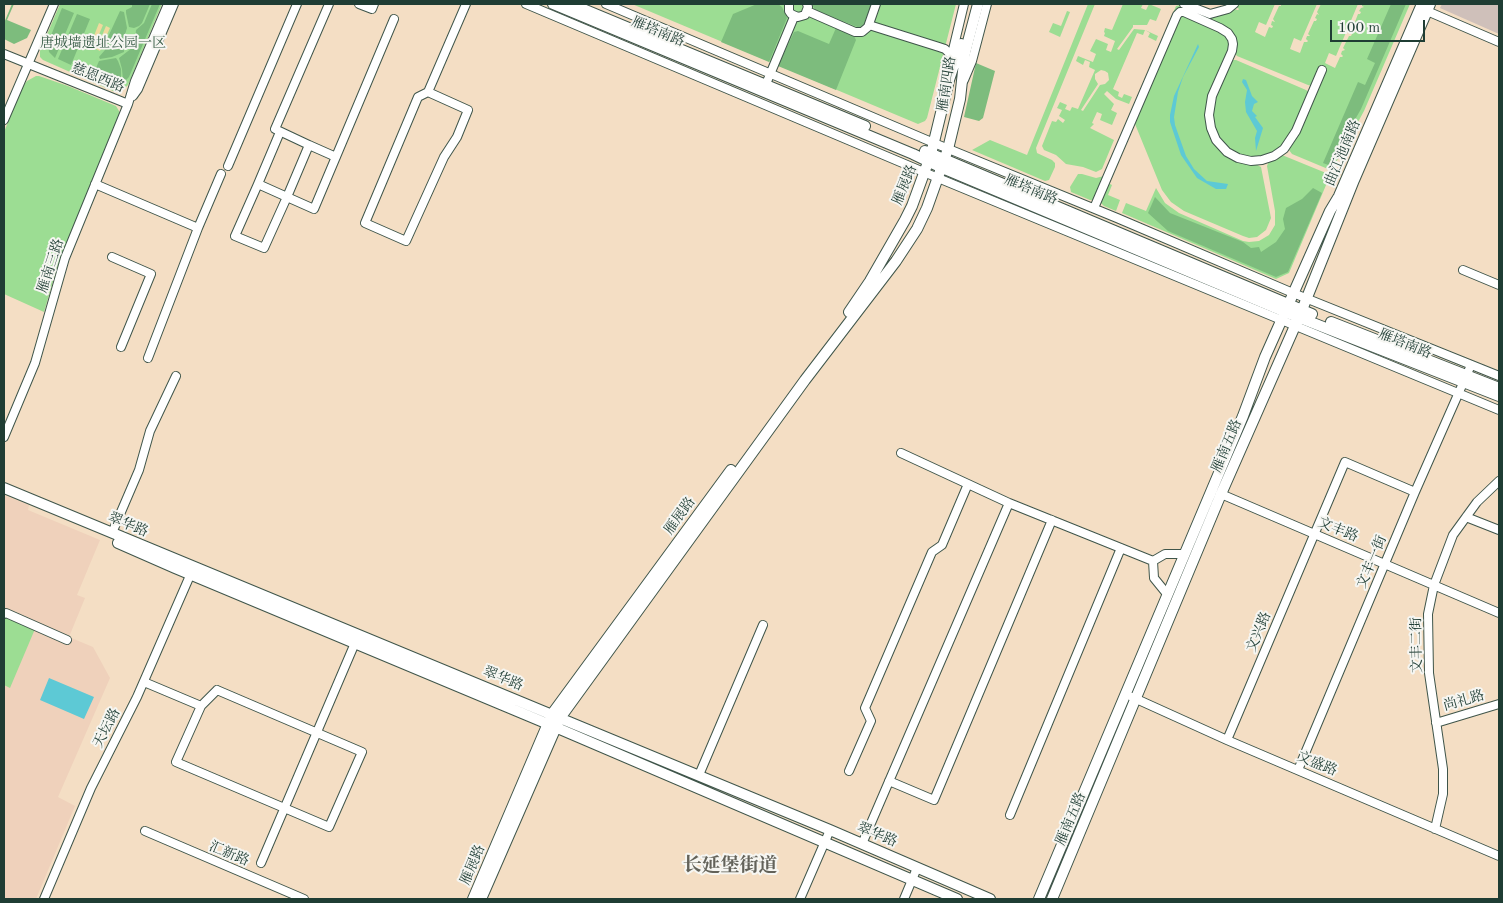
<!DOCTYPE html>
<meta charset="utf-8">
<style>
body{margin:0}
#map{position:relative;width:1503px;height:903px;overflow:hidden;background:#f4dec4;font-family:"Old Standard TT",serif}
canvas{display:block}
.frame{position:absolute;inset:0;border:5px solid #1f3d34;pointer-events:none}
.scale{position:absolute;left:1330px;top:20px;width:95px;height:22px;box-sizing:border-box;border:2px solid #1f3d34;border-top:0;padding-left:6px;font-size:15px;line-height:18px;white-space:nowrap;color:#1f3d34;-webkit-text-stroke:4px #f6f6f2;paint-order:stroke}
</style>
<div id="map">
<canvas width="1503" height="903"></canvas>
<div class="frame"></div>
<div class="scale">100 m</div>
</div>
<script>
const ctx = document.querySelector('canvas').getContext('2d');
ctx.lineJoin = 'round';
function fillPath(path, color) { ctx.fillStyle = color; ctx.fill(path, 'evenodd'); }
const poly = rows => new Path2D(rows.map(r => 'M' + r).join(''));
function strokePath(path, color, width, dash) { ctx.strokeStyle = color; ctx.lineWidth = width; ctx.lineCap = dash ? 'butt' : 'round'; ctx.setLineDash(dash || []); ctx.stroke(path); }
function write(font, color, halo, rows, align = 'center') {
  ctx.font = font + ' "Old Standard TT","Noto Serif SC",serif'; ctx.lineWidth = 4; ctx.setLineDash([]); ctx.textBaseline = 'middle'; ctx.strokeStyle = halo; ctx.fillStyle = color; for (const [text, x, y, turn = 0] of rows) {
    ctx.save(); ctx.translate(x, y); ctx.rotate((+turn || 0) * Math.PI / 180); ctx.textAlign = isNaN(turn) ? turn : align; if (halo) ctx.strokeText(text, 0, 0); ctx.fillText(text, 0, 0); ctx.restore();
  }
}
fillPath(poly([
 [4,495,29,505,28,510,100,540,77,595,85,598,69,637,93,647,110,678,58,797,75,806,36,899,4,899]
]), '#efd1bb');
fillPath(poly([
 [1442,4,1499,4,1499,34,1440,8]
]), '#cfc0ba');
fillPath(poly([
 [60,4,162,4,128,85,124,89,118,92,113,91,43,60,40,57,40,51],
 [632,4,956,4,927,118,925,121,918,124],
 [1088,4,1095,4,1036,148,1037,153,1052,160,1055,163,1055,167,1049,180,1045,181,972,150,990,140,1027,155],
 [1123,4,1143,4,1141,8,1146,10,1149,4,1161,9,1156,21,1150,19,1147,25,1133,25,1133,27,1117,49,1119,50,1134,29,1145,30,1158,36,1156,41,1148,37,1150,33,1145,30,1143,35,1137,33,1113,89,1119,92,1118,96,1122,98,1124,94,1132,97,1129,104,1116,99,1107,91,1104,94,1114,104,1111,110,1117,113,1112,125,1100,120,1102,114,1097,112,1092,123,1094,124,1090,128,1114,140,1102,169,1096,172,1083,167,1066,164,1056,155,1044,150,1042,146,1052,121,1056,122,1058,119,1063,123,1065,120,1059,116,1062,110,1057,108,1060,102,1067,105,1065,109,1070,111,1072,107,1078,109,1095,70,1089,67,1090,62,1085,60,1083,65,1076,61,1078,56,1093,62,1096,54,1090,51,1096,39,1108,44,1106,50,1111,52,1115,41,1104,36,1105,33,1104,32,1105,28,1112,30],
 [1101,70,1105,71,1108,73,1109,80,1105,84,1100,85,1083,111,1081,110,1098,84,1095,79,1095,74],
 [1237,4,1275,4,1266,25,1259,22,1255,32,1265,37,1269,27,1272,28,1273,26,1271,25,1272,21,1275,22,1273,19,1279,6,1281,6,1281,4,1317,4,1301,41,1294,38,1290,49,1300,53,1304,42,1307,42,1308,41,1306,39,1307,36,1310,36,1308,34,1314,21,1316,21,1317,19,1315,18,1317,14,1319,15,1317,12,1321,4,1358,4,1336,56,1329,53,1325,63,1335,68,1340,57,1342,57,1343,56,1341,54,1342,51,1345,50,1343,48,1349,36,1351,36,1352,34,1350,32,1352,29,1354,29,1353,27,1358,14,1360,14,1361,12,1359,11,1361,8,1364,7,1362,6,1362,4,1410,4,1364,111,1333,168,1328,169,1292,154,1289,150,1312,86,1308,85,1237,56,1235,53,1235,41,1181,9,1094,200,1090,200,1071,192,1070,187,1078,174,1082,174,1096,178,1104,176,1176,6,1180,5,1206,16,1234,9,1238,10,1239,9,1236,7],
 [1067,11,1070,12,1060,37,1049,32,1053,23,1061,26],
 [1183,14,1219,30,1229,37,1230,46,1209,96,1216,143,1261,167,1271,218,1266,230,1257,237,1249,238,1243,236,1184,211,1171,202,1162,190,1135,124,1134,122,1179,16],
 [1232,60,1236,60,1306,90,1309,92,1294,130,1278,151,1254,159,1233,153,1218,138,1211,116,1217,89],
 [36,76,39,76,68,86,116,106,119,111,120,115,57,268,44,312,4,294,4,132,23,86,27,81],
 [1280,155,1282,155,1326,173,1329,178,1289,273,1276,279,1122,213,1126,203,1146,211,1156,188,1165,203,1179,213,1243,241,1249,242,1259,241,1269,235,1275,225,1275,211,1267,166,1269,161],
 [1108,183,1112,185,1108,195,1120,200,1116,211,1104,206,1101,203,1101,201],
 [5,616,35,629,10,688,4,685,4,618]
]), '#9cdd93');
fillPath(poly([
 [12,4,14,4,7,20,31,30,27,38,14,44,4,39,4,23],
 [132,4,150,4,142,23,139,26,134,28,129,27,126,13,126,10,132,7],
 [152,4,160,4,129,77,124,82,123,80,122,69,119,58,132,48,135,40,136,30,144,23],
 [757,4,778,4,782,7,787,18,769,62,721,42,733,14],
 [812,4,871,4,864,25,860,28,815,10],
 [1391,4,1406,4,1361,109,1341,144,1331,166,1323,163,1358,82,1365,85,1375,63,1367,59],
 [62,8,74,13,55,58,49,52,48,43],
 [120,11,124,12,127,28,123,41,124,52,112,57,100,59,99,57,105,50,108,37],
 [77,14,90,19,71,65,58,59],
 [836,28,854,36,856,40,836,90,778,66,794,32,798,31,829,44],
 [116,58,118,61,121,69,121,79,119,81,100,73,96,68,99,61],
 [976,63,995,71,983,118,979,121,964,117],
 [1313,188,1322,193,1288,272,1276,277,1168,231,1148,213,1155,197,1170,213,1243,242,1251,248,1259,247,1261,252,1276,242,1285,229,1283,219,1286,208,1302,199]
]), '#7dbc7d');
fillPath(poly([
 [99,23,103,25,95,44,98,45,106,26,110,28,100,51,90,46]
]), '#eeda9e');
fillPath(poly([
 [1198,44,1199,47,1183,77,1178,92,1174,117,1175,125,1186,156,1194,169,1207,181,1228,184,1226,189,1216,189,1197,178,1181,155,1170,122,1170,115,1174,96],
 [1243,79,1246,80,1252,96,1258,102,1254,104,1252,111,1257,116,1255,117,1263,128,1256,151,1255,138,1257,131,1246,112,1245,102,1247,90,1242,82],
 [49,678,94,697,84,719,40,700]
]), '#5dc9d5');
const minor = poly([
 [329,4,275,129,309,145,287,197,264,248,235,236,258,184,287,197,314,209,394,19],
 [359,4,372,9,374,4],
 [526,4,938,178,1499,410],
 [606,4,934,143,1117,218,1293,293,1499,376],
 [789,4,789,11,791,14,798,17,805,15,808,7,807,4],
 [1184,4,1210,14,1228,9,1234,4],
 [807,11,855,32,862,32,868,27,876,4],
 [1427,11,1499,42],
 [869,25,939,47,945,49,951,55],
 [4,54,128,104],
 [951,58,964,4],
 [964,80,972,61,987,4],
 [766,84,794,17],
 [428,92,468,110,457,137,444,157,406,241,365,223,418,97,428,92,466,4],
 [133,96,138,89,174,4],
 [4,120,54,4],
 [309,145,336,157],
 [228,166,297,4],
 [95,184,198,228,148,358],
 [258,184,280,132],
 [1094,208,1177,15,1180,12,1184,12,1220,28,1228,33,1232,39,1233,44,1232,51,1212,96,1209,115,1211,128,1216,140,1227,152,1238,158,1251,161,1262,160,1274,156,1284,149,1296,131,1322,70],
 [198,228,221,174],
 [112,257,151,274,121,347],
 [1463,270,1499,285],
 [4,437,35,363,65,258,128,104,135,81,168,4],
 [901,453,1009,503,1153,561,1165,554,1184,554],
 [1221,494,1499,613],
 [1466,517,1499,530],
 [112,533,139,470,150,431,176,376],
 [1153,561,1154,578,1167,594],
 [4,614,6,613,67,640],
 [144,682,201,706],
 [217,690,362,752,329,827,176,762,201,706,217,690],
 [1132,697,1227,740,1499,856],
 [1436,723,1499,704],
 [1227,740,1345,462,1415,492],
 [1298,770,1415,492,1471,365],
 [849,771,871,721,865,708,932,552,942,545,968,484],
 [699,775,763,625],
 [889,781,934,800,1052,520],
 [1010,815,1121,548],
 [1435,829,1443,794,1443,769,1429,673,1428,614,1434,585,1453,535,1477,502,1499,481],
 [145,831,304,899],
 [862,844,1009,503],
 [261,863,355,643],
 [44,899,91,788,137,697,192,571],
 [800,899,830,830],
 [904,899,917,868]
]);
const major = poly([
 [553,4,913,154,942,168,1285,312,1499,396],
 [571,4,865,126],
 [925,151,1312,314],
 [849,312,870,281,905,220,912,206,931,154,949,80,961,44],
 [1331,322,1499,388],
 [4,488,830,830,990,899],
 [118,543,175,568,548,724,957,899],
 [473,899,552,714,731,470],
 [481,899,560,718,805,380,896,261,917,229,927,208,948,149,960,99,965,53,978,4],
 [1039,899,1243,416,1265,357,1330,211,1339,196,1422,4],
 [1052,899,1221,494,1302,310,1354,180,1430,4]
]);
strokePath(minor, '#3f554a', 10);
strokePath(major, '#3f554a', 12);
strokePath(minor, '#fff', 8);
strokePath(major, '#fff', 10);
write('14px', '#1f3d34', '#f6f6f2', [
 ["雁塔南路",658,32,23],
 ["慈恩西路",98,78,22],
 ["雁南四路",947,84,-81],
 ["曲江池南路",1343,153,-67],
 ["雁展路",905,185,-68],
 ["雁塔南路",1031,190,23],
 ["雁南三路",51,266,-72],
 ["雁塔南路",1405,344,22],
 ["雁南五路",1227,446,-67],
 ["雁展路",680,516,-54],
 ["翠华路",128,525,23],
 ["文丰路",1338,530,23],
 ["文丰一街",1372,562,-67],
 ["文兴路",1259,632,-67],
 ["文丰二街",1417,645,-91],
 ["翠华路",503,679,22],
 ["尚礼路",1464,701,-16],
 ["天坛路",107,728,-63],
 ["文盛路",1317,764,23],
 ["雁南五路",1071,819,-67],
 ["翠华路",877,835,23],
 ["汇新路",229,854,23],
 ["雁展路",473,865,-67]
]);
write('14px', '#385d47', '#f6f6f2', [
 ["唐城墙遗址公园一区",103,43]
]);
write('bold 19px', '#636259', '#f6f6f2', [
 ["长延堡街道",730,866]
]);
</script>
